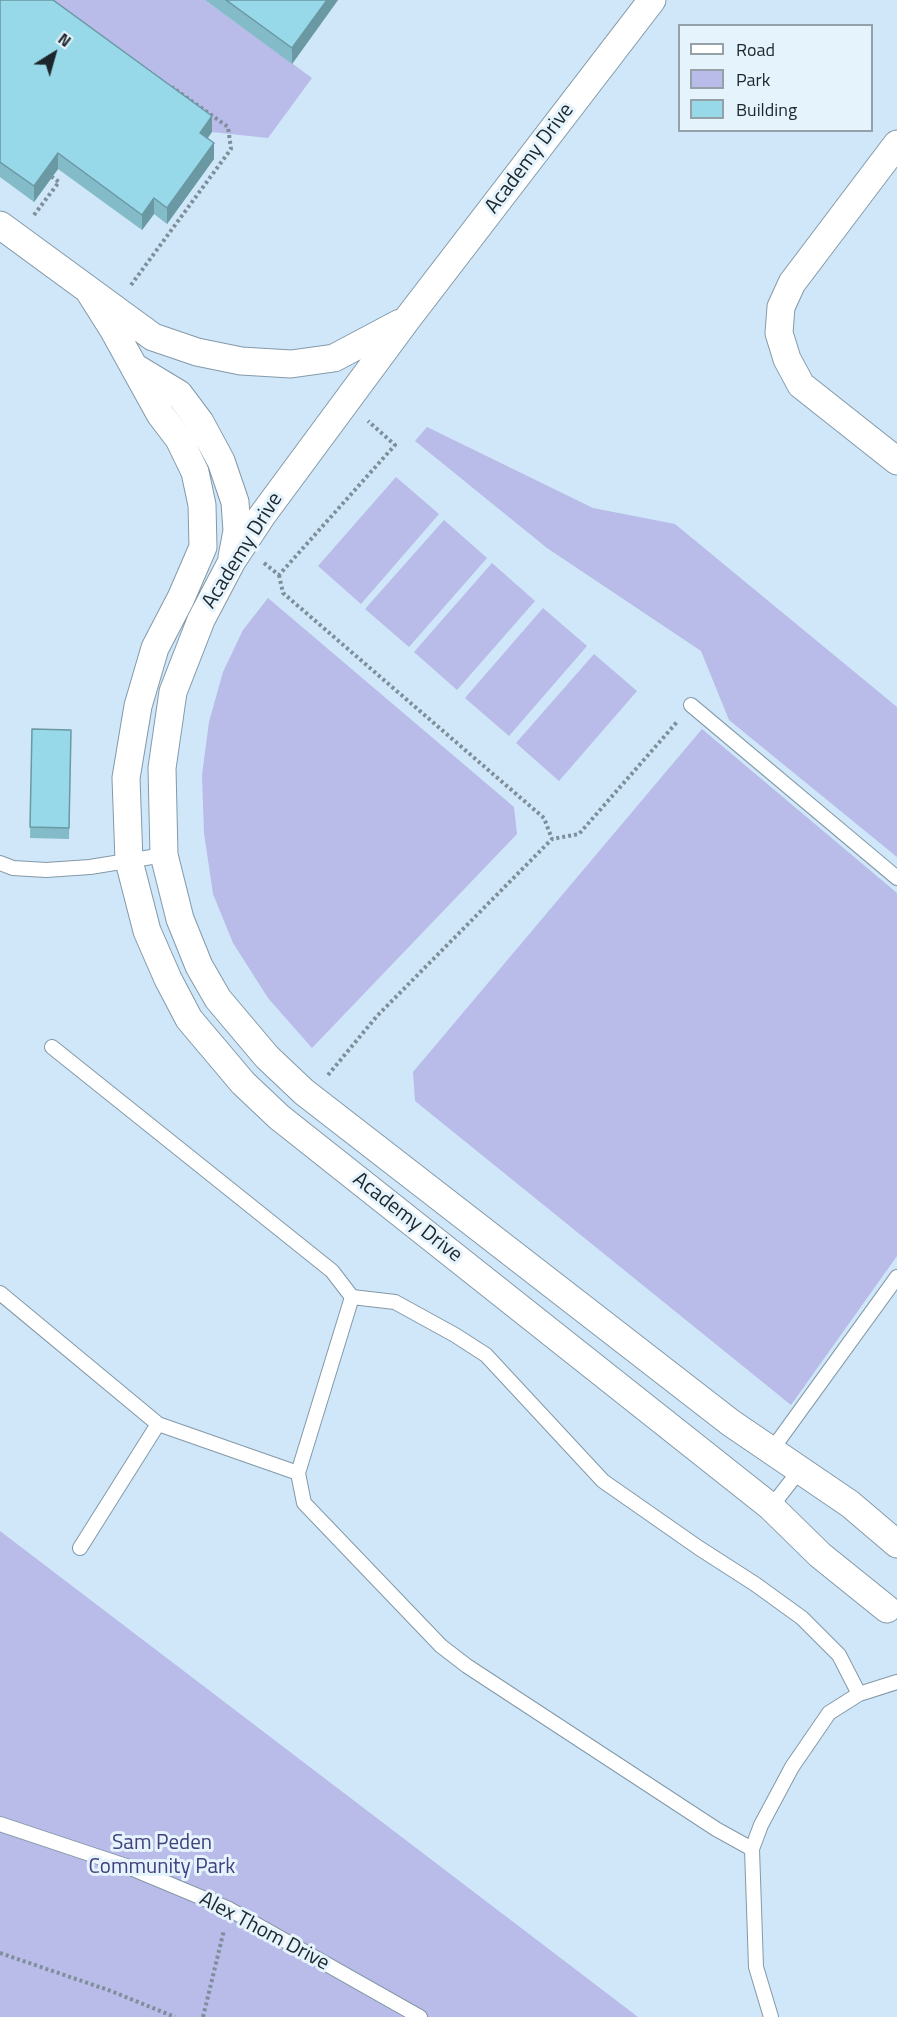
<!DOCTYPE html>
<style>
body{margin:0}
#map{position:relative;width:897px;height:2017px;overflow:hidden;background:#cfe7f8;font-family:"Titillium Web",sans-serif}
canvas{display:block}
.legend{position:absolute;left:678px;top:24px;width:195px;height:108px;box-sizing:border-box;background:#e5f3fd;border:2px solid #95a1a9;margin:0;padding:8px 10px;list-style:none;font-size:18px;color:#1d262c}
.legend li{display:flex;align-items:center;gap:12px;height:30px}
.legend b{width:30px;border:2px solid #95a1a9}
.north{position:absolute;left:24px;top:24px;width:60px;height:60px;-webkit-text-stroke:4px #e5f3fd;paint-order:stroke;rotate:37deg;font-size:16px;font-weight:700;line-height:24px;text-align:center;color:#1d262c}
.north::after{content:'';display:block;margin:auto;width:21px;height:27px;background:#1d262c;clip-path:polygon(50% 0,100% 100%,50% 72%,0 100%)}
</style>
<div id="map">
<canvas width="897" height="2017"></canvas>
<ul class="legend">
<li><b style="height:8px;background:#fff"></b>Road</li>
<li><b style="height:16px;background:#b9bbe9"></b>Park</li>
<li><b style="height:16px;background:#98d9e9"></b>Building</li>
</ul>
<div class="north">N</div>
</div>
<script>
const ctx = document.querySelector('canvas').getContext('2d');
ctx.lineJoin = 'round';
function fillPath(path, color) { ctx.fillStyle = color; ctx.fill(path, 'evenodd'); }
const poly = rows => new Path2D(rows.map(r => 'M' + r).join(''));
function strokePath(path, color, width, dash) { ctx.strokeStyle = color; ctx.lineWidth = width; ctx.lineCap = dash ? 'butt' : 'round'; ctx.setLineDash(dash || []); ctx.stroke(path); }
function write(font, color, halo, rows, align = 'center') {
  ctx.font = font + ' "Titillium Web",sans-serif'; ctx.lineWidth = 6; ctx.setLineDash([]); ctx.textBaseline = 'middle'; ctx.strokeStyle = halo; ctx.fillStyle = color; for (const [text, x, y, turn = 0] of rows) {
    ctx.save(); ctx.translate(x, y); ctx.rotate((+turn || 0) * Math.PI / 180); ctx.textAlign = isNaN(turn) ? turn : align; if (halo) ctx.strokeText(text, 0, 0); ctx.fillText(text, 0, 0); ctx.restore();
  }
}
fillPath(poly([
 [38,0,205,0,312,78,268,138,212,132,36,3],
 [427,427,593,508,675,524,897,707,897,857,729,720,701,651,547,548,415,441],
 [396,477,439,514,361,604,318,566],
 [444,520,487,558,409,647,365,609],
 [492,563,535,601,457,690,414,652],
 [268,598,514,807,517,834,312,1048,268,998,233,943,213,894,204,833,202,775,209,722,223,672,243,630],
 [543,608,587,646,509,736,465,698],
 [594,654,637,691,559,781,516,743],
 [702,729,897,893,897,1256,791,1405,415,1101,413,1072],
 [0,1531,638,2017,0,2017]
]), '#b9bbe9');
const lane = poly([
 [691,705,897,878],
 [0,863,13,868,46,870,90,867,164,855],
 [52,1047,332,1271,352,1297],
 [0,1293,158,1424,298,1473],
 [771,1451,897,1277],
 [771,1507,799,1471],
 [80,1548,158,1424],
 [0,1824,126,1866,229,1909,420,2017],
 [752,1849,761,1825,792,1767,829,1713,859,1694],
 [771,2017,756,1967,752,1849,716,1829,467,1666,441,1646,304,1503,298,1473,352,1297,395,1302,455,1335,486,1355,603,1481,699,1548,755,1584,802,1618,839,1655,859,1694,897,1682]
]);
const street = poly([
 [652,0,408,318,261,517,232,561,201,620,173,692,162,768,164,855,180,919,199,966,218,999,267,1057,304,1092,731,1423,850,1504,897,1544],
 [897,144,792,283,781,307,779,333,787,359,801,385,897,461],
 [0,225,153,337,197,352,241,361,291,364,334,358,400,323],
 [89,291,113,329,160,414,179,439,195,472,202,505,203,547,181,598,155,648,138,706,126,778,129,861,147,931,168,979,189,1019,243,1083,279,1117,771,1507,820,1555,887,1609],
 [136,368,179,394,200,422,221,461,235,502,237,531,232,557]
]);
strokePath(lane, '#8399a9', 16);
strokePath(street, '#8399a9', 29);
strokePath(poly([
 [34,215,59,182,52,177],
 [131,285,231,149,228,127,172,87],
 [264,563,279,575,395,445,368,421],
 [279,575,283,593,544,818,552,839],
 [328,1075,377,1016,552,839,579,834,677,722],
 [0,1953,111,1991,175,2017],
 [203,2017,224,1930]
]), '#7e8f9b', 4, [3, 3]);
strokePath(lane, '#fff', 14);
strokePath(street, '#fff', 27);
fillPath(poly([
 [0,0,212,132,208,138,214,159,167,224,154,214,142,230,58,169,34,202,0,177],
 [205,0,338,0,292,64],
 [32,729,71,730,69,839,30,838]
]), '#83bbc8');
fillPath(poly([
 [327,0,338,0,292,64,292,48],
 [212,116,212,132,200,148,200,133],
 [214,143,214,159,167,224,167,208],
 [58,153,58,169,34,202,34,186],
 [154,198,154,214,142,230,142,215]
]), '#6a98a3');
const building = poly([
 [0,0,53,0,212,116,200,133,214,143,167,208,154,198,142,215,58,153,34,186,0,162,0,0],
 [226,0,327,0,292,48,226,0],
 [32,729,71,730,69,828,30,827,32,729]
]);
fillPath(building, '#98d9e9');
strokePath(building, '#6a98a3', 1.5);
write('21px', '#1d262c', '#e5f3fd', [
 ["Academy Drive",530,159,-53],
 ["Academy Drive",243,551,-58],
 ["Academy Drive",407,1218,38],
 ["Alex Thom Drive",264,1932,28]
]);
write('21px', '#43407d', '#e5f3fd', [
 ["Sam Peden",162,1844],
 ["Community Park",162,1868]
]);
</script>
